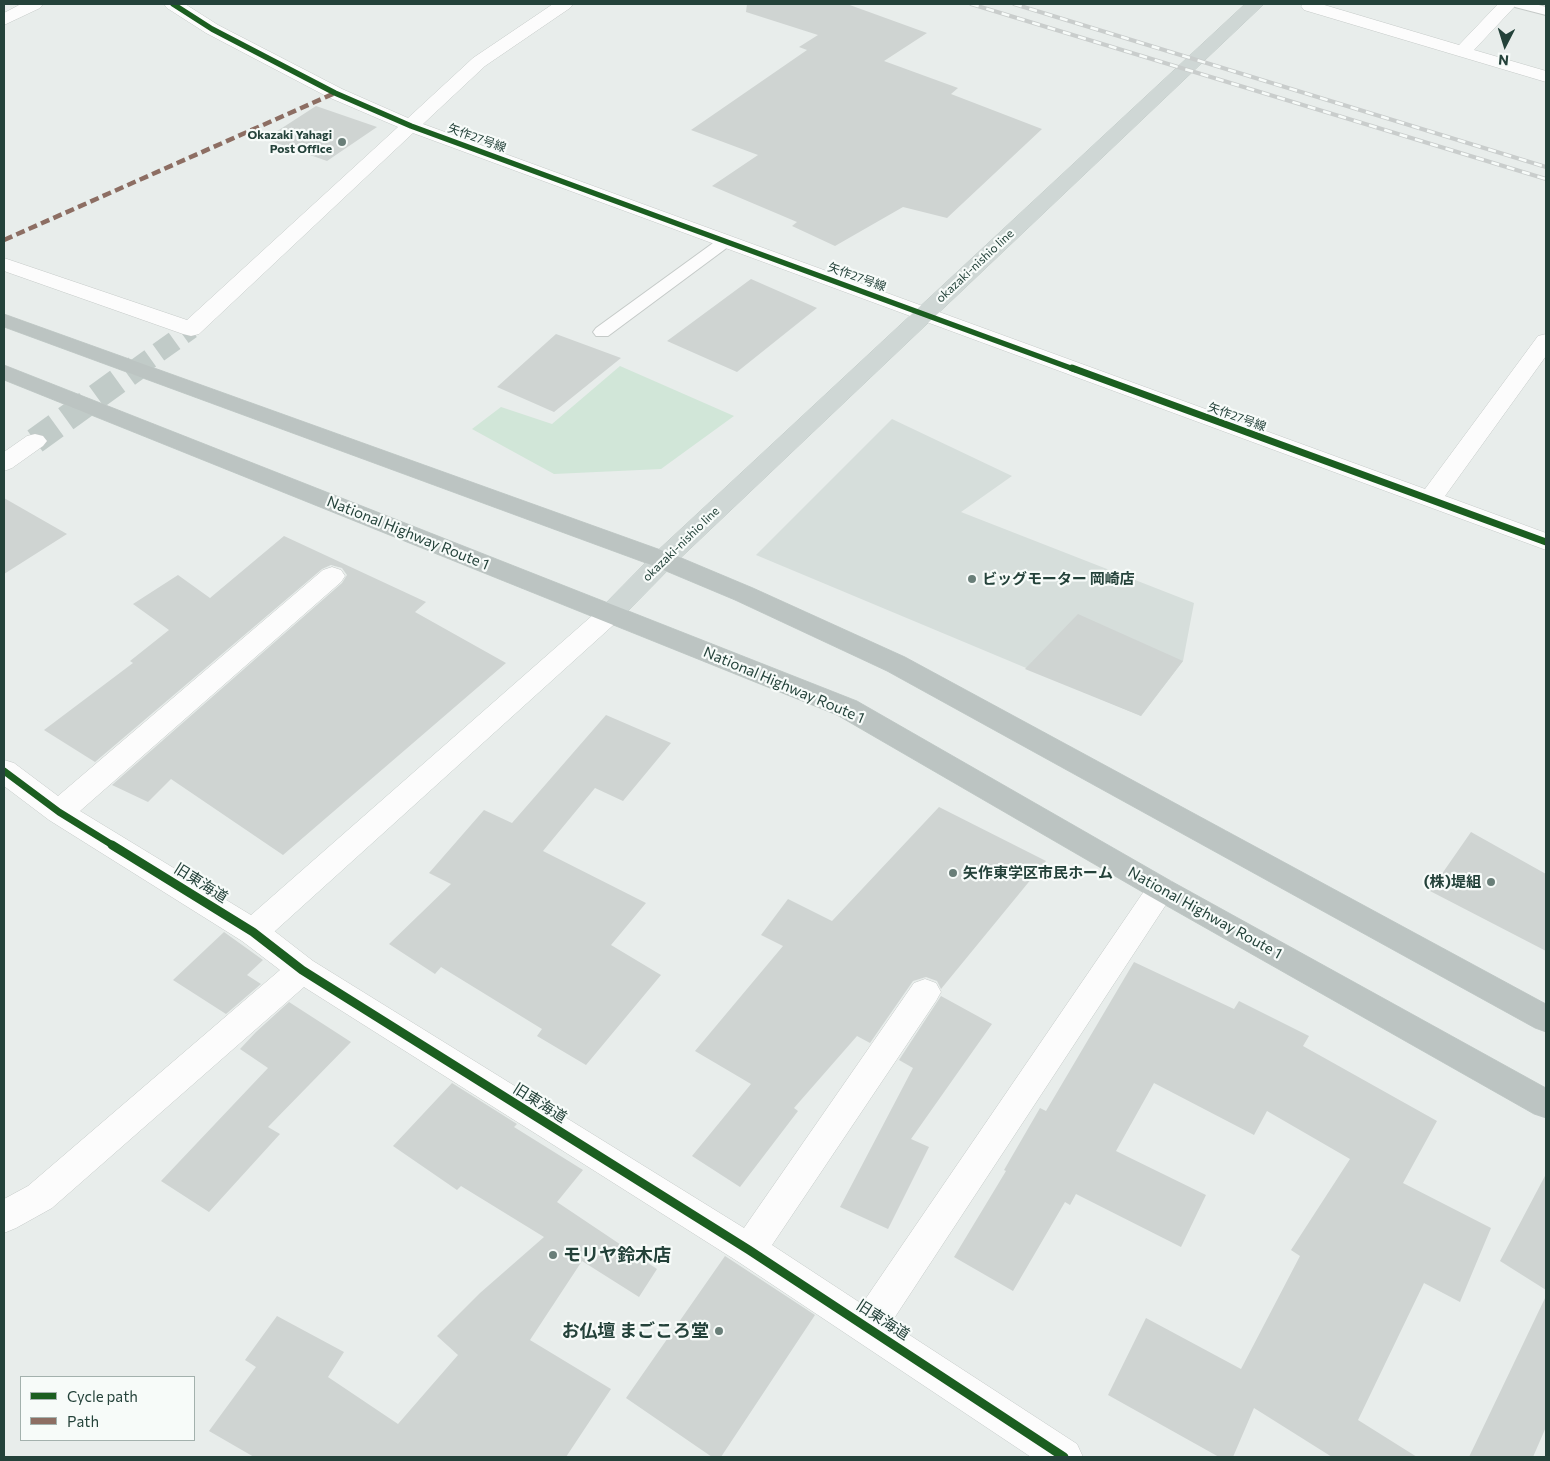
<!DOCTYPE html>
<meta charset="utf-8">
<style>
body{margin:0}
#map{position:relative;width:1550px;height:1461px;overflow:hidden;background:#e8edeb;font-family:Commissioner,sans-serif}
canvas{display:block}
.frame{position:absolute;inset:0;border:5px solid #24423a;pointer-events:none}
.legend{position:absolute;left:20px;top:1376px;width:175px;height:65px;box-sizing:border-box;background:#f7fbf9;border:1px solid #a3b1ad;margin:0;padding:6px 9px;list-style:none;font-size:15px;color:#24423a}
.legend li{display:flex;align-items:center;gap:10px;height:25px}
.legend b{width:25px;border:1px solid #a3b1ad}
.north{position:absolute;left:1480px;top:20px;width:50px;height:50px;-webkit-text-stroke:4px #f7fbf9;paint-order:stroke;rotate:185deg;font-size:14px;font-weight:700;line-height:20px;text-align:center;color:#24423a}
.north::after{content:'';display:block;margin:auto;width:18px;height:22px;background:#24423a;clip-path:polygon(50% 0,100% 100%,50% 72%,0 100%)}
</style>
<div id="map">
<canvas width="1550" height="1461"></canvas>
<div class="frame"></div>
<ul class="legend">
<li><b style="height:6px;background:#1b5e20"></b>Cycle path</li>
<li><b style="height:6px;background:#8d6e63"></b>Path</li>
</ul>
<div class="north">N</div>
</div>
<script>
const ctx = document.querySelector('canvas').getContext('2d');
ctx.lineJoin = 'round';
function fillPath(path, color) { ctx.fillStyle = color; ctx.fill(path, 'evenodd'); }
const poly = rows => new Path2D(rows.map(r => 'M' + r).join(''));
function strokePath(path, color, width, dash) { ctx.strokeStyle = color; ctx.lineWidth = width; ctx.lineCap = dash ? 'butt' : 'round'; ctx.setLineDash(dash || []); ctx.stroke(path); }
function write(font, color, halo, rows, align = 'center') {
  ctx.font = font + ' Commissioner,"Noto Sans JP",sans-serif'; ctx.lineWidth = 4.5; ctx.setLineDash([]); ctx.textBaseline = 'middle'; ctx.strokeStyle = halo; ctx.fillStyle = color; for (const [text, x, y, turn = 0] of rows) {
    ctx.save(); ctx.translate(x, y); ctx.rotate((+turn || 0) * Math.PI / 180); ctx.textAlign = isNaN(turn) ? turn : align; if (halo) ctx.strokeText(text, 0, 0); ctx.fillText(text, 0, 0); ctx.restore();
  }
}
fillPath(poly([
 [892,419,1012,476,961,512,1194,603,1183,661,1141,716,756,555]
]), '#d6dedb');
fillPath(poly([
 [620,366,734,416,661,469,554,474,472,429,501,407,552,424]
]), '#d1e6d8');
fillPath(poly([
 [747,4,847,4,927,33,884,61,958,88,951,94,1042,129,947,218,903,207,835,246,792,226,797,222,712,186,758,155,691,130,807,50,799,47,818,35,746,12],
 [316,106,377,127,327,161,265,139],
 [751,279,817,308,737,372,667,341],
 [556,334,621,358,554,412,497,387],
 [4,498,67,534,4,574],
 [284,536,426,602,415,612,506,663,283,855,171,779,148,802,112,785,342,583,347,575,342,568,331,565,322,569,95,762,44,730,133,663,130,661,169,630,133,604,178,575,210,598],
 [1078,614,1183,661,1141,716,1025,669],
 [606,715,671,743,623,801,595,788,543,851,646,903,611,945,661,975,586,1065,537,1036,542,1029,441,967,435,974,389,944,451,884,429,873,484,810,512,823],
 [939,807,1046,861,941,989,937,981,926,977,913,981,870,1043,857,1036,794,1108,798,1111,740,1187,692,1156,751,1084,695,1051,783,946,761,935,788,899,832,921],
 [1471,832,1546,874,1546,951,1430,891],
 [224,932,263,960,247,975,261,984,226,1014,173,980],
 [1134,962,1234,1009,1239,1001,1309,1036,1303,1046,1437,1121,1403,1183,1491,1228,1460,1302,1424,1283,1358,1420,1417,1457,1332,1457,1254,1408,1233,1457,1219,1457,1108,1395,1146,1318,1241,1369,1300,1256,1291,1250,1350,1159,1267,1111,1254,1135,1154,1083,1116,1151,1206,1195,1181,1247,1076,1194,1070,1205,1065,1202,1013,1291,954,1257,1006,1171,1004,1170,1040,1108,1046,1111],
 [941,996,992,1024,911,1139,929,1147,888,1229,840,1207,913,1068,899,1060],
 [289,1002,351,1042,268,1127,280,1134,209,1212,161,1181,268,1068,240,1049,256,1032],
 [452,1083,517,1124,514,1127,583,1170,557,1202,657,1269,639,1297,582,1261,530,1340,611,1389,566,1457,254,1457,209,1431,256,1367,245,1360,277,1316,344,1352,328,1377,398,1424,458,1355,437,1336,480,1293,544,1237,461,1186,457,1190,393,1146],
 [1546,1174,1546,1290,1500,1261],
 [725,1256,815,1315,721,1457,712,1457,626,1398],
 [1546,1296,1546,1427,1533,1457,1469,1457]
]), '#cfd4d2');
strokePath(poly([
 [134,370,191,329]
]), '#c1cbc8', 20, [20, 10]);
strokePath(poly([
 [35,441,136,368]
]), '#c1cbc8', 26, [26, 12]);
const lane = poly([
 [1513,4,1535,4,1546,7,1546,15,1515,7,1513,4],
 [726,236,732,238,734,241,732,244,608,336,596,336,593,332,596,328,720,238,726,236]
]);
const street = poly([
 [21,4,43,4,40,8,4,25,4,13,21,4],
 [164,4,185,4,218,25,342,89,408,118,473,58,553,4,573,4,570,8,485,66,423,124,1425,489,1538,336,1546,334,1546,356,1445,496,1546,533,1546,550,413,133,199,334,191,336,183,334,4,271,4,258,187,320,398,127,328,97,206,33,167,8,164,4],
 [1303,4,1321,4,1459,45,1498,4,1517,4,1474,50,1546,71,1546,82,1304,10,1301,6,1303,4],
 [35,434,43,436,47,441,43,446,12,468,4,471,4,452,27,436,35,434],
 [332,567,341,570,345,576,341,582,80,811,264,923,313,961,744,1228,914,983,925,979,936,983,941,992,936,1001,772,1245,862,1304,1151,881,1161,877,1171,881,1176,889,1171,897,891,1323,1077,1444,1083,1457,1031,1457,737,1261,304,987,52,1208,16,1228,4,1233,4,1199,28,1186,280,970,242,941,49,820,4,786,4,760,14,763,58,796,323,570,332,567]
]);
const secondary = poly([
 [611,604,620,607,624,613,620,619,264,941,253,944,242,941,238,932,242,923,602,607,611,604]
]);
const primary = poly([
 [1245,4,1264,4,672,566,620,619,611,622,602,619,598,613,602,607,654,554,1245,4]
]);
const highway = poly([
 [4,314,672,554,753,588,905,657,1546,1004,1546,1032,1535,1028,887,671,735,600,654,566,4,327,4,314],
 [4,365,857,701,1171,881,1546,1088,1546,1118,1534,1114,1151,897,837,715,4,380,4,365]
]);
strokePath(lane, '#c5cac8', 2);
strokePath(street, '#c5cac8', 1);
strokePath(secondary, '#c3cbc8', 1);
strokePath(primary, '#c3ccc9', 1);
strokePath(highway, '#c3ccc9', 1);
fillPath(lane, '#fcfcfc');
fillPath(street, '#fcfcfc');
fillPath(secondary, '#fcfcfc');
fillPath(primary, '#cfd7d5');
fillPath(highway, '#bcc4c2');
const rail = poly([
 [971,4,1546,179],
 [1014,4,1546,167]
]);
strokePath(rail, '#c9cdcc', 4);
strokePath(rail, '#f7fbf9', 2.5, [8]);
strokePath(poly([
 [4,240,335,93]
]), '#8d6e63', 4.5, [9, 4.5]);
strokePath(poly([
 [173,4,212,29,335,93,411,126,1076,370]
]), '#1b5e20', 5.5);
strokePath(poly([
 [1072,368,1546,542],
 [4,771,59,812,114,846]
]), '#1b5e20', 7);
strokePath(poly([
 [112,845,253,932,302,970,749,1250,1064,1457]
]), '#1b5e20', 9);
for (const [x, y, r, color] of [
 [342,142,5,"#697e78"],
 [972,579,5,"#697e78"],
 [953,873,5,"#697e78"],
 [1491,882,5,"#697e78"],
 [553,1255,5,"#697e78"],
 [719,1331,5,"#697e78"]
]) { const dot = new Path2D(); dot.arc(x, y, r, 0, 2 * Math.PI); ctx.fillStyle = color; ctx.fill(dot); strokePath(dot, '#f7fbf9', 2); }
write('bold 12px', '#24423a', '#f7fbf9', [
 ["Okazaki Yahagi",332,135],
 ["Post Office",332,149]
], 'right');
write('12px', '#24423a', '#f7fbf9', [
 ["矢作27号線",477,138,20],
 ["okazaki-nishio line",975,266,-43],
 ["矢作27号線",857,277,20],
 ["矢作27号線",1237,417,20],
 ["okazaki-nishio line",681,544,-44]
]);
write('15px', '#24423a', '#f7fbf9', [
 ["National Highway Route 1",408,533,22],
 ["National Highway Route 1",784,685,23],
 ["旧東海道",201,883,32],
 ["National Highway Route 1",1205,913,29],
 ["旧東海道",540,1103,32],
 ["旧東海道",883,1320,33]
]);
write('bold 15px', '#24423a', '#f7fbf9', [
 ["ビッグモーター 岡崎店",982,579],
 ["矢作東学区市民ホーム",963,873],
 ["(株)堤組",1481,882,"right"]
], 'left');
write('bold 18px', '#24423a', '#f7fbf9', [
 ["モリヤ鈴木店",563,1255],
 ["お仏壇 まごころ堂",709,1331,"right"]
], 'left');
</script>
